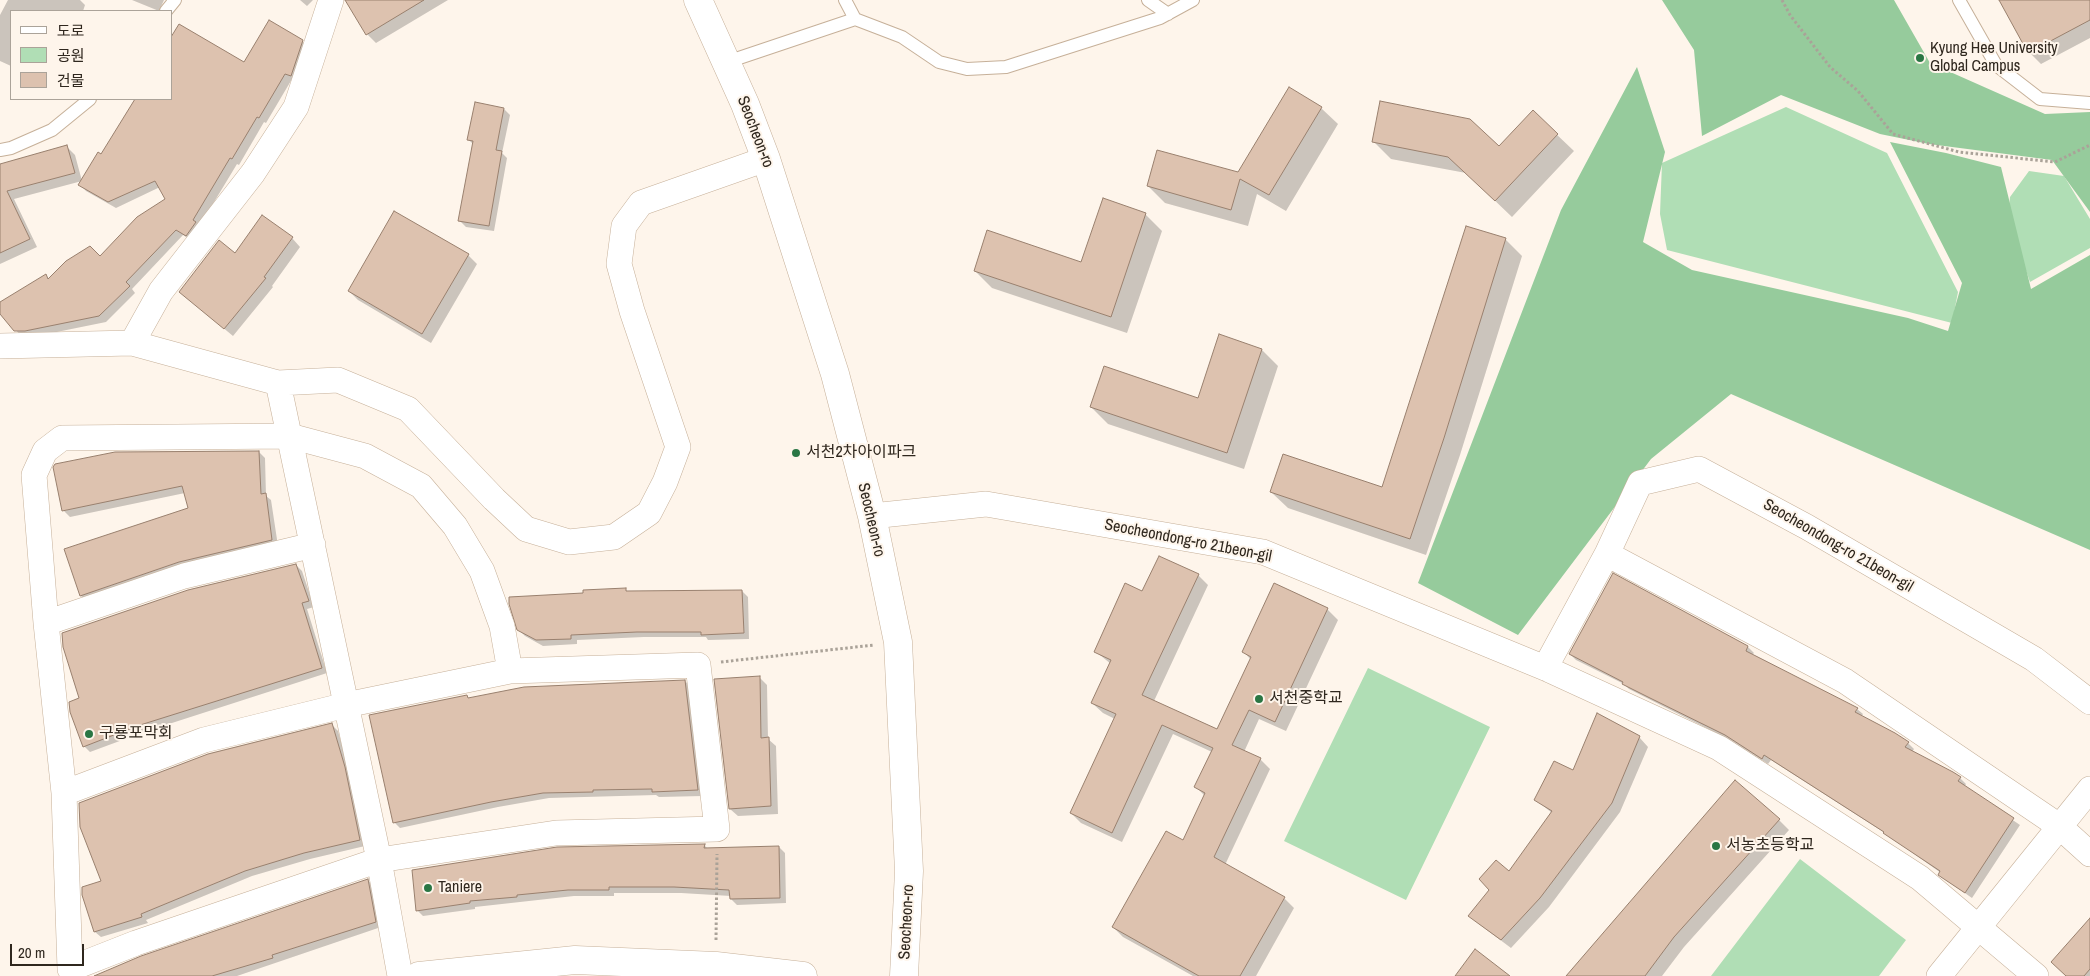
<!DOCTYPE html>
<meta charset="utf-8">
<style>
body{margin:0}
#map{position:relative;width:2090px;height:976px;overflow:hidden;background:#fef5eb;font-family:"Archivo Narrow","Noto Sans KR",sans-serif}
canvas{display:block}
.legend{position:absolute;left:10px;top:10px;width:162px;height:90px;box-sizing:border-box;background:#fef5eb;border:1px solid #aba399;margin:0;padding:6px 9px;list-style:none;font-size:15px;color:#2f271e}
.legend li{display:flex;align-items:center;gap:10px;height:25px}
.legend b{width:25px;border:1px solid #aba399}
.scale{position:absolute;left:10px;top:944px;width:74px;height:22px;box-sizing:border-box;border:2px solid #2f271e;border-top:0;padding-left:6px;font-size:15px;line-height:18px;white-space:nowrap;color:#2f271e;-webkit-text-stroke:4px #fef5eb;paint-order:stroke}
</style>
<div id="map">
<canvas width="2090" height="976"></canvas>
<ul class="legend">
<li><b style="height:6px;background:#fff"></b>도로</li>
<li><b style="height:14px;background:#b0deb5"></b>공원</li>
<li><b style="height:14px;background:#ddc2af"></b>건물</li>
</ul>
<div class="scale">20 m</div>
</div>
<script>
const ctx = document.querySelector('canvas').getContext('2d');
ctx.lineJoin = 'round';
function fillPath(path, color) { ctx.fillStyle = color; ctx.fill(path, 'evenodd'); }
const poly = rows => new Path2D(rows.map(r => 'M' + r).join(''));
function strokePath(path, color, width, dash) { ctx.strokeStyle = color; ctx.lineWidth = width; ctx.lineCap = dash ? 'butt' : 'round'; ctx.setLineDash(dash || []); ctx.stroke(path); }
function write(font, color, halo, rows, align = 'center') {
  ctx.font = font + ' "Archivo Narrow","Noto Sans KR",sans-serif'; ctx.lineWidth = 4; ctx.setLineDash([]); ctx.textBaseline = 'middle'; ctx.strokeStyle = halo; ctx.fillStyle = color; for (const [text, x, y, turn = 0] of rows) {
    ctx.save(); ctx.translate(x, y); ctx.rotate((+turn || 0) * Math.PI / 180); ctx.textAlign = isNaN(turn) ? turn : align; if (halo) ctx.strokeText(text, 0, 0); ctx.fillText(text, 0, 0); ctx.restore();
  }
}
fillPath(poly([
 [1786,107,1887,153,1958,292,1952,323,1667,250,1660,214,1662,163],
 [2029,171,2064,176,2090,219,2090,248,2030,282,2008,220,2010,197],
 [1368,668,1490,727,1406,900,1284,841],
 [1800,859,1906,940,1879,976,1711,976]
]), '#b0deb5');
fillPath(poly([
 [1662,0,1894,0,1930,63,2045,114,2090,112,2090,212,2052,160,1929,144,1880,134,1781,95,1702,136,1694,50],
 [1637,67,1665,152,1643,242,1692,270,1908,318,1948,331,1962,283,1890,142,1946,153,2001,167,2031,289,2090,255,2090,550,1731,394,1651,459,1518,635,1418,583,1561,210]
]), '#96cb9c');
fillPath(poly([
 [8,0,80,0,85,5,83,11,11,11,11,66,0,61,0,15],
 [132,0,164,0,159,11],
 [300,0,313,0,307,6],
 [347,0,448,0,376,43,367,34],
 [2001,0,2090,0,2090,38,2041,64,2029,52],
 [302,41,308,47,292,79,266,123,264,122,239,165,237,164,199,227,193,241,183,235,132,289,135,293,106,322,32,337,22,337,0,312,0,304,46,275,49,279,100,258,167,200,160,187,116,208,86,191,80,184,102,156,135,99,171,99,244,64],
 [476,103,504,109,510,115,502,153,507,158,494,231,466,227,460,221,473,144,468,139],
 [1321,108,1338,124,1286,211,1257,194,1248,226,1165,203,1148,186,1239,174],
 [1533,112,1574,151,1512,217,1466,173,1391,159,1374,142,1499,147],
 [67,147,75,155,82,181,14,199,37,247,0,264,0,167],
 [1145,214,1162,231,1127,333,992,288,975,271,1082,264],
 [292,238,300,247,272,286,273,287,233,336,180,292,235,255],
 [1505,239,1522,256,1460,455,1426,555,1288,508,1271,492,1383,489],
 [468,255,477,264,431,343,358,300,349,291],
 [1262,350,1278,366,1244,469,1108,424,1091,407,1198,399],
 [259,452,265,458,266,496,271,500,278,546,87,602,81,596,190,509,185,493,70,517,64,511],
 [296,565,302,571,314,607,307,609,327,673,144,732,90,752,84,746,81,699],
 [1198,575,1208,585,1154,701,1218,731,1251,660,1244,652,1275,585,1327,609,1338,620,1286,731,1259,719,1244,752,1260,759,1270,769,1225,865,1284,898,1294,908,1256,976,1193,976,1123,937,1113,927,1184,842,1205,796,1196,787,1212,752,1173,734,1122,842,1081,823,1071,813,1115,719,1103,713,1092,703,1111,664,1095,651,1143,593],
 [625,589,628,592,742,591,748,597,749,639,708,640,706,637,644,637,577,640,577,644,543,646,525,636,518,629,584,594],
 [1748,647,1754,653,1752,655,1857,709,1863,714,1861,717,1908,743,1914,749,1912,752,1960,778,1966,784,1964,787,2020,825,1972,898,1946,880,1940,874,1941,873,1885,833,1771,760,1768,764,1732,741,1629,689,1624,684,1576,660,1570,654],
 [759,677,767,685,768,739,776,746,778,814,738,816,730,809,715,679],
 [685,681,691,687,703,796,659,797,656,795,549,798,498,807,400,828,394,822,466,696,469,699],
 [332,725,338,731,350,774,365,846,310,859,252,876,146,920,148,923,101,937,95,932],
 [1639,737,1648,747,1620,812,1549,907,1511,948,1479,924,1470,915,1509,873,1552,813,1536,800,1574,772],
 [1779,820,1789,830,1684,947,1662,976,1575,976],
 [704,845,708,849,779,847,785,853,786,903,737,905,731,899,731,896,681,893,614,893,614,896,574,896,475,907,475,909,423,916,417,910],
 [368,880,373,886,381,927,237,976,97,976],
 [2090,920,2090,976,2067,976]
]), '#0003');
const building = poly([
 [345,0,424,0,366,35,345,0],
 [1999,0,2090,0,2090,20,2028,53,1999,0],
 [269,20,303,40,291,76,285,74,259,118,257,117,232,159,230,158,193,220,196,222,186,236,176,230,126,282,130,286,99,316,25,331,14,331,0,314,0,302,46,274,48,279,66,261,90,246,100,256,137,217,165,199,155,181,108,202,78,185,98,152,101,154,135,99,171,99,171,37,179,24,244,62,269,20],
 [1289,87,1322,107,1269,195,1240,179,1231,210,1147,186,1157,150,1238,172,1289,87],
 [1380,101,1470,119,1499,146,1533,110,1558,134,1495,201,1448,157,1372,142,1380,101],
 [475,102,504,108,496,150,502,151,489,226,458,221,473,141,467,140,475,102],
 [67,145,75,173,7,191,30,239,0,253,0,164,67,145],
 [1103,198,1146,213,1111,317,974,271,987,230,1081,262,1103,198],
 [394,211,469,254,422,334,348,291,394,211],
 [262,215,293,237,264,277,266,278,224,329,179,292,219,240,235,253,262,215],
 [1466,226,1506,238,1444,438,1410,539,1270,492,1283,454,1382,487,1466,226],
 [1219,334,1262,349,1227,453,1090,407,1104,366,1198,398,1219,334],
 [259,451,261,494,266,493,272,540,179,562,80,596,64,549,188,508,182,486,62,511,53,467,55,464,115,452,259,451],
 [1159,556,1199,574,1142,695,1217,729,1251,657,1242,652,1274,583,1328,608,1275,722,1249,710,1232,745,1261,758,1214,857,1285,897,1240,976,1199,976,1112,927,1166,831,1183,840,1205,793,1194,787,1213,748,1162,725,1112,833,1070,813,1116,714,1091,703,1111,660,1094,652,1125,583,1142,591,1159,556],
 [296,564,309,601,302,603,322,668,137,726,83,747,70,712,69,702,79,698,63,647,62,633,188,590,296,564],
 [1613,573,1748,646,1746,651,1858,708,1855,712,1895,733,1909,742,1905,747,1953,772,1961,777,1958,781,2014,818,1965,893,1938,875,1940,871,1883,833,1884,832,1764,755,1762,759,1725,735,1650,698,1622,684,1623,682,1569,654,1613,573],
 [626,588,626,591,742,590,744,633,701,635,701,632,637,632,571,635,571,639,536,640,517,630,509,604,509,597,583,593,583,590,626,588],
 [760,676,761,738,769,737,771,806,729,809,714,679,760,676],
 [685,680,698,790,652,792,652,789,593,790,593,792,543,793,491,802,393,823,369,715,467,695,468,698,524,687,685,680],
 [1597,713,1640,736,1612,803,1540,898,1501,940,1468,916,1489,890,1479,879,1496,860,1509,871,1552,811,1534,800,1554,761,1573,770,1597,713],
 [332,723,345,767,360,840,304,853,245,871,141,914,142,917,94,932,82,895,82,887,101,881,80,827,79,803,208,754,332,723],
 [1735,780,1780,819,1674,937,1645,976,1566,976,1735,780],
 [705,844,704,848,779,846,780,898,730,899,729,890,674,887,609,887,609,890,568,890,517,895,517,897,470,901,470,903,416,911,412,870,557,847,705,844],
 [368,879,376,922,272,955,273,958,212,976,94,976,141,956,368,879],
 [2090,918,2090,969,2084,976,2066,976,2051,962,2090,918],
 [1475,949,1510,976,1455,976,1475,949]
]);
fillPath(building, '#ddc2af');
strokePath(building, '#99806e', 1);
const lane = poly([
 [845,0,855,19],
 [1148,0,1168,14],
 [1959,0,1996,65,2040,99,2090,103],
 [166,11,175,0],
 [727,62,855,19,902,37,939,62,967,69,1006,67,1160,18,1193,0],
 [0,150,11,148,52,130,90,99]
]);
const street = poly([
 [132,343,161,291,253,173,296,107,331,0],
 [0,346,132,343,278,383,338,380,408,409,494,499,526,529,569,542,614,537,649,513,665,482,678,447,632,311,619,264,624,226,641,203,766,159],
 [278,383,379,860,400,976],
 [872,516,986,504,1263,552,1545,668,1719,748,1920,878,2036,976],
 [1607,554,1845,681,2059,826,2090,854],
 [46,623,34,475,45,451,62,438,290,436,365,456,421,486,455,526,482,571,502,626,510,671,346,705,204,740,64,793,46,623,184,576,313,545],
 [1545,668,1607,554,1640,483,1699,469,1807,527,2034,659,2090,702],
 [64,793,70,969,136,943,379,860,556,833,717,829,698,665,510,671],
 [1939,976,2090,789]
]);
const secondary = poly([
 [698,0,745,104,766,159,835,374,872,516,898,642,909,871,904,976],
 [419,976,575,960,716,966,803,976]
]);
strokePath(lane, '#c6b099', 14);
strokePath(street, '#c6b099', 26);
strokePath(secondary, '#c6b099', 29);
strokePath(poly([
 [1782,0,1790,15,1830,67,1858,91,1893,134,1959,152,2055,162,2090,145],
 [721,662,874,645],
 [716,940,717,854]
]), '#aaa298', 3, [2.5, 2.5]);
strokePath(lane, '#fff', 12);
strokePath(street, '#fff', 25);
strokePath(secondary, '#fff', 28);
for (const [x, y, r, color] of [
 [1920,58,5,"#2a7644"],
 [796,453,5,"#2a7644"],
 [1259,699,5,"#2a7644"],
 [89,734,5,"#2a7644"],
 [1716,846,5,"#2a7644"],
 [428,888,5,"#2a7644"]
]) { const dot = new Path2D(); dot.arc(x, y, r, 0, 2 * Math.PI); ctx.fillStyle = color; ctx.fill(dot); strokePath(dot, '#fef5eb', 2); }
write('16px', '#2f271e', '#fef5eb', [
 ["Kyung Hee University",1930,49],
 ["Global Campus",1930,67],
 ["서천2차아이파크",806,453],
 ["서천중학교",1269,699],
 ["구룡포막회",99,734],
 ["서농초등학교",1726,846],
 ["Taniere",438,888]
], 'left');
write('16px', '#2f271e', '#fef5eb', [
 ["Seocheon-ro",755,132,69],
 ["Seocheon-ro",871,520,77],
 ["Seocheondong-ro 21beon-gil",1188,541,11],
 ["Seocheondong-ro 21beon-gil",1838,546,30],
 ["Seocheon-ro",907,922,-87]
]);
</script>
